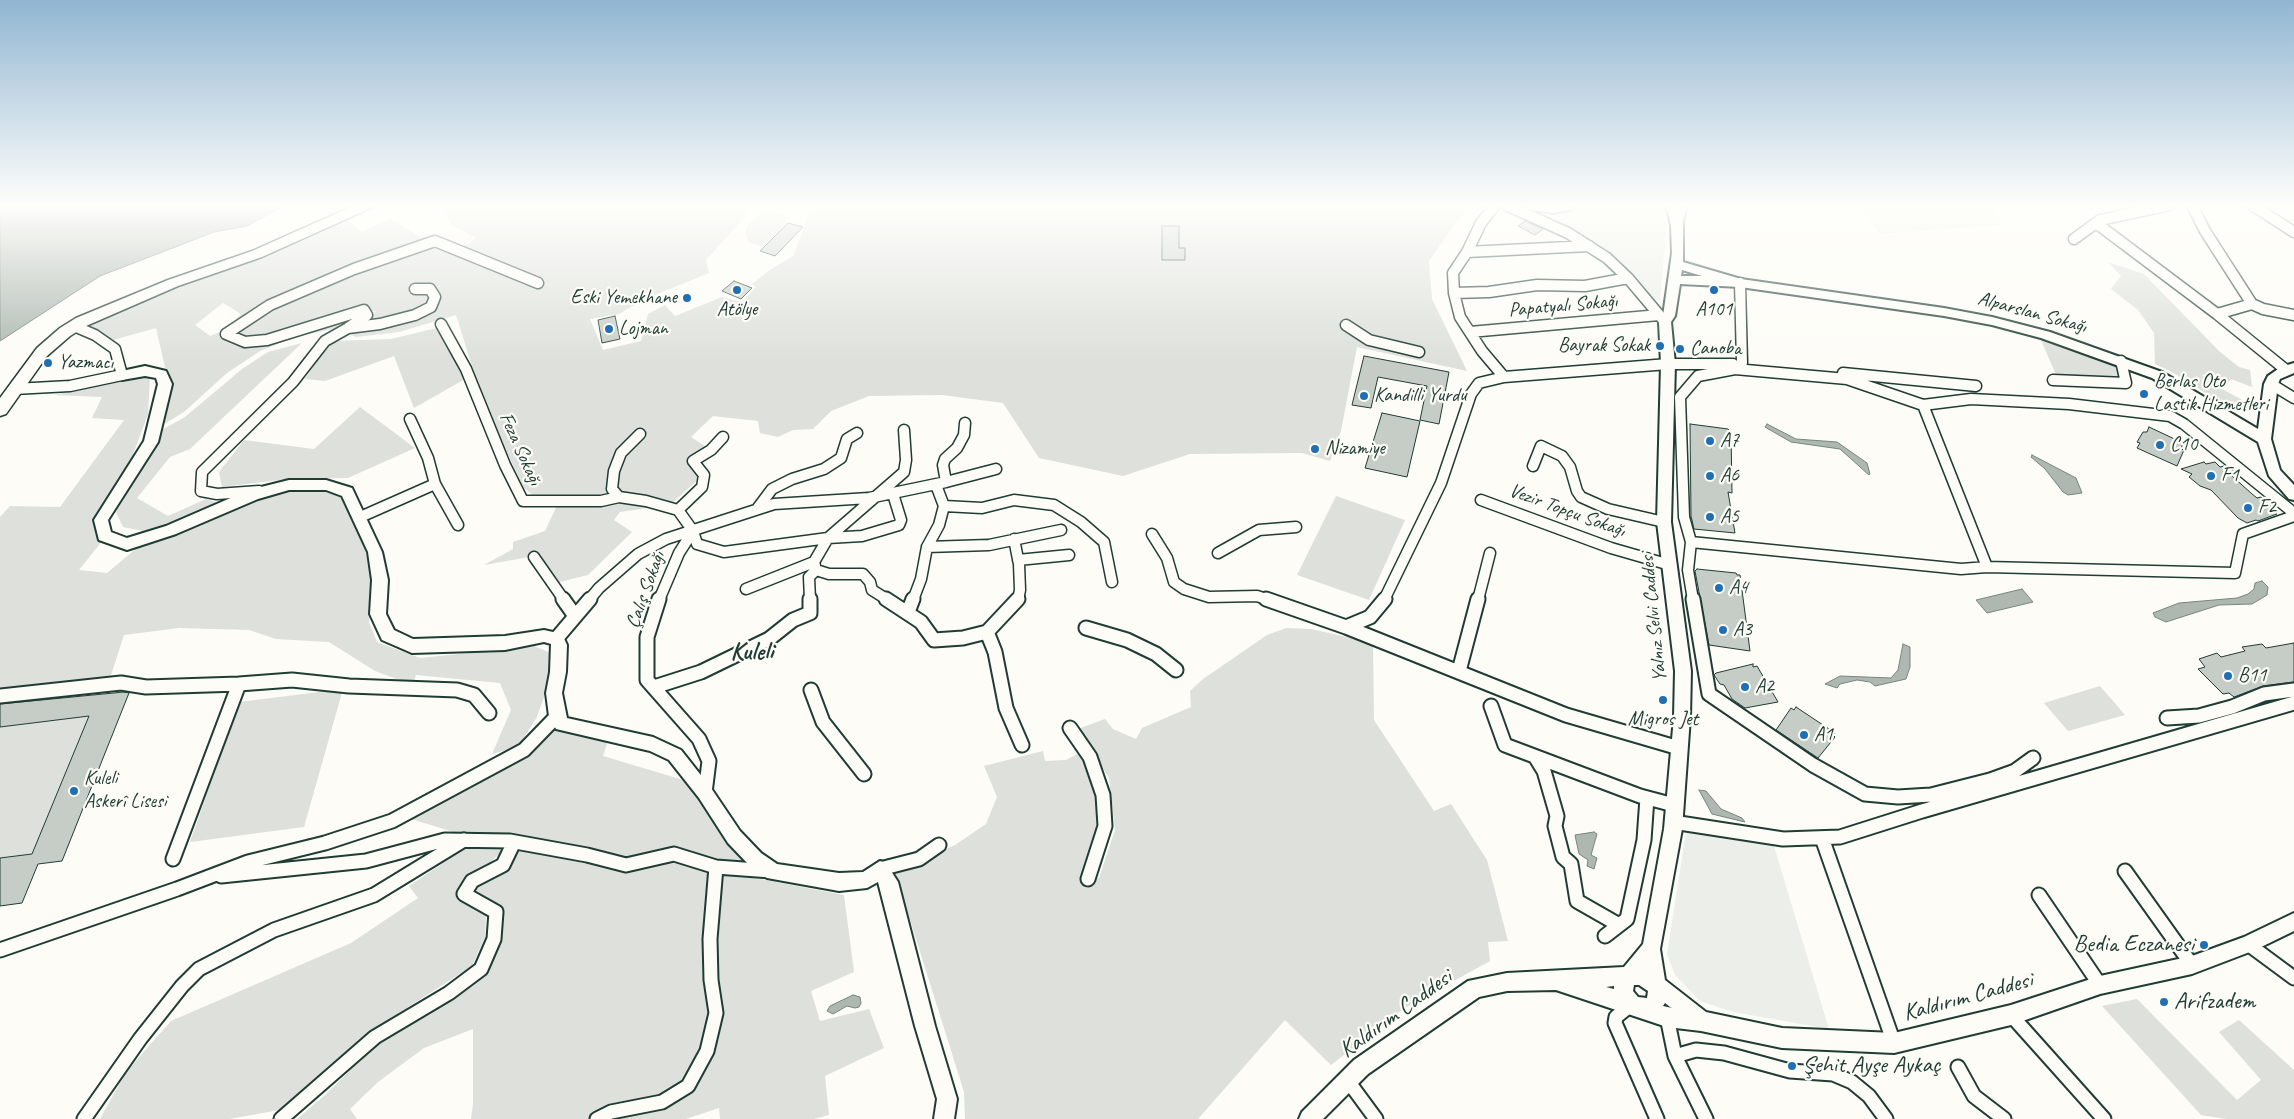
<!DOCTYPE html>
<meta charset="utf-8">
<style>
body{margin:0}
canvas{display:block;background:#fdfcf7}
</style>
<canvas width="2294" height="1119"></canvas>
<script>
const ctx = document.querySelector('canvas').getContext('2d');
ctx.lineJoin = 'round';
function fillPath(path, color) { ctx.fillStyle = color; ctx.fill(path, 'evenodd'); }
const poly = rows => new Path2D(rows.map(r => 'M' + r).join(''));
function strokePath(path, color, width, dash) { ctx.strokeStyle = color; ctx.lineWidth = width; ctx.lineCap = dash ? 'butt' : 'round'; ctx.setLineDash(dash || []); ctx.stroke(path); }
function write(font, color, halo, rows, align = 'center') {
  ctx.font = font + ' Caveat,sans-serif'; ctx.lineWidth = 4.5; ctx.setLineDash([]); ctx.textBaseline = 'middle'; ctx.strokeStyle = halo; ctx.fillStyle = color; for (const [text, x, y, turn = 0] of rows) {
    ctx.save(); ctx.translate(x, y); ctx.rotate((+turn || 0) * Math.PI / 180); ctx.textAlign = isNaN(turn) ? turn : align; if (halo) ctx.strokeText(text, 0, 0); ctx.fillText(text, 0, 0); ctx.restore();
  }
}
fillPath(poly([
 [1509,205,1662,205,1667,224,1660,300,1644,300,1627,279,1564,228],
 [1853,205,1995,205,2002,225,1881,234],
 [1686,832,1773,843,1829,1029,1733,1012,1700,1001,1675,975,1667,954]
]), '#eceee9');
fillPath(poly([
 [442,205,748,205,754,207,706,260,709,273,645,299,619,314,590,319,603,350,641,341,648,314,665,305,675,316,722,297,742,302,756,287,752,284,767,272,794,255,812,205,1471,205,1454,225,1429,261,1432,299,1467,371,1357,347,1341,431,1330,461,1302,453,1190,454,1123,476,1039,458,1003,403,942,395,869,396,831,411,813,429,793,430,778,437,760,433,758,421,713,416,691,437,708,448,692,458,703,475,670,505,620,512,614,520,632,532,588,575,547,585,529,557,484,565,513,549,513,542,545,531,560,499,537,498,524,488,483,402,456,315,399,332,356,337,349,334,376,311,357,310,274,336,252,339,236,336,229,326,241,314,223,303,195,325,210,336,220,332,236,343,261,343,332,321,354,317,347,326,295,337,260,351,227,373,184,412,161,426,168,380,156,328,106,342,77,327,121,305,213,274,346,218,362,232,390,218,418,236,458,252,476,238,451,225],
 [765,208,791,218,763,247,749,242,745,234,747,226],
 [2108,262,2144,274,2219,351,2239,367,2250,370,2252,387,2231,379,2228,383,2212,373,2202,375,2220,388,2248,403,2248,409,2242,411,2233,410,2172,372,2155,364,2154,333,2138,310,2111,289,2121,276],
 [445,326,459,349,465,379,414,408,394,356,325,381,305,379,331,341,391,339],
 [2040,338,2111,363,2119,370,2120,379,2057,377],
 [302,343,190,449,170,457,137,498,168,516,206,499,222,504,165,526,143,531,123,527,116,512,158,432,185,417,242,369,268,352],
 [150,376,148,414,128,468,100,521,103,540,79,570,107,573,138,547,266,495,332,485,358,525,373,579,369,622,377,642,420,658,534,646,553,654,548,685,537,717,518,747,492,754,511,710,500,683,416,675,413,685,375,671,329,642,276,639,249,630,179,628,124,635,110,678,0,690,0,517,10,506,60,507,124,420,92,418,102,397,54,395],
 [360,407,415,448,348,478,288,479,222,487,219,472,244,440,314,449],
 [1336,496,1405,520,1369,600,1297,575],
 [1286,628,1311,629,1373,643,1374,720,1434,811,1451,804,1487,860,1508,941,1488,942,1490,961,1403,1009,1331,1065,1285,1020,1198,1119,965,1119,964,1092,895,872,955,845,986,824,997,797,984,766,1043,751,1045,761,1066,760,1081,752,1090,773,1100,819,1096,836,1081,878,1099,878,1115,830,1109,778,1078,729,1105,719,1113,729,1136,739,1142,728,1191,707,1190,691,1203,679,1267,635],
 [2100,686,2125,715,2068,731,2044,703],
 [343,689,304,827,190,842,239,702],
 [89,716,32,854,0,858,0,727],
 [555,721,609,738,603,756,690,782,720,832,753,866,718,863,675,850,625,859,463,835,405,817,529,752],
 [468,846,505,849,456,893,486,916,485,937,472,966,368,1033,285,1109,229,1119,100,1119,126,1072,171,1021,351,943,418,898,409,886],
 [519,848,623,870,671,862,844,895,854,972,811,991,820,1021,869,1009,884,1048,825,1076,829,1115,814,1119,720,1119,719,1108,686,1119,471,1119,473,1104,473,1029,424,1048,378,1082,350,1109,357,1119,297,1119,325,1095,377,1044,488,974,501,941,503,907,472,892,476,884,505,870],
 [2137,999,2237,1100,2261,1080,2219,1032,2239,1020,2294,1070,2294,1119,2226,1119,2201,1115,2102,1006]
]), '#dde0db');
const water = poly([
 [0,205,285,205,247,226,214,232,100,276,0,341,0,205],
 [1767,424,1796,439,1837,442,1867,463,1870,474,1869,475,1840,449,1791,442,1765,427,1767,424],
 [2032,455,2076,478,2082,493,2068,495,2063,492,2045,469,2031,457,2032,455],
 [2262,581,2268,587,2267,595,2252,604,2219,605,2166,622,2155,617,2153,613,2179,603,2237,598,2248,594,2254,589,2255,583,2262,581],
 [2022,589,2033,602,1987,613,1976,600,2022,589],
 [1903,644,1910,647,1910,667,1906,679,1875,686,1870,682,1857,680,1840,684,1837,688,1825,684,1840,676,1891,678,1898,670,1903,644],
 [1699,790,1706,791,1721,809,1742,818,1745,822,1712,814,1699,790],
 [1594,832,1597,834,1591,855,1597,858,1594,869,1587,866,1588,860,1579,854,1575,835,1594,832],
 [853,995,860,997,861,1003,859,1007,855,1008,847,1006,833,1014,827,1011,830,1006,853,995]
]);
fillPath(water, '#aeb8b1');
strokePath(water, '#75877f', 1);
const building = poly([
 [1525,221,1543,229,1535,235,1518,226,1525,221],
 [788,223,803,227,775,256,760,251,788,223],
 [1162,226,1179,226,1179,248,1185,248,1185,260,1162,260,1162,226],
 [734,281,752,288,741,299,722,291,734,281],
 [615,316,620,339,602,343,598,320,615,316],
 [1364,356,1449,372,1439,424,1420,420,1427,386,1378,377,1371,408,1352,405,1364,356],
 [1382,413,1420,421,1407,477,1365,468,1382,413],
 [1690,424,1728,429,1731,432,1732,493,1728,492,1735,533,1694,529,1691,516,1690,424],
 [2149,427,2183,443,2181,449,2184,450,2177,466,2137,448,2140,443,2137,442,2143,432,2147,432,2149,427],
 [2204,462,2206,464,2215,462,2220,467,2224,466,2235,475,2232,476,2251,493,2257,498,2261,497,2272,507,2269,507,2277,514,2258,521,2256,520,2247,523,2238,518,2211,490,2200,486,2189,477,2192,474,2181,469,2204,462],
 [1697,569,1736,573,1737,575,1740,575,1750,651,1709,645,1695,571,1697,569],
 [2294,643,2294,682,2263,686,2234,697,2229,693,2223,694,2198,669,2205,667,2199,659,2217,653,2221,657,2245,651,2242,647,2262,644,2266,648,2294,643],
 [1753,664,1753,667,1757,666,1778,702,1745,708,1732,699,1724,685,1720,684,1714,675,1716,673,1753,664],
 [124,692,129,693,62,861,38,864,22,903,0,906,0,858,32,854,89,716,0,727,0,704,124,692],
 [1796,707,1835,733,1833,735,1835,737,1818,758,1776,730,1791,708,1794,710,1796,707]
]);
fillPath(building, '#c6cdc7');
strokePath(building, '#1f3d34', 1);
const streetFar1 = poly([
 [1495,205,1481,223,1467,252,1453,273,1454,293,1460,317,1482,351,1504,377],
 [1506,205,1568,233,1607,258,1628,278,1665,322],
 [1532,205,1553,208,1570,205],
 [2192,205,2205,231,2252,304,2263,309,2294,315],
 [2252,205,2294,232],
 [2096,223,2217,314,2286,370],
 [1677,226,1682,205],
 [2074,239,2100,220,2170,205],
 [1467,252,1589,246],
 [1740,283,1742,363],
 [415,289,430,289,435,297,431,307,415,315,380,324,348,328,367,315,364,310,267,340,245,342,226,334,270,305,354,269,435,241,538,283],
 [1454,293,1489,292,1537,285,1585,286,1628,278],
 [2217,314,2252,304],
 [441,324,466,369,505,465,523,501,601,501,619,497,646,501,678,510],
 [1346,325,1369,340,1419,352],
 [1470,332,1659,315],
 [1735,369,1847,379,1923,405,1987,567,1961,569,1691,542,1684,517,1680,397,1698,376,1735,369],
 [1843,373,1976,386],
 [2053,380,2126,383,2121,361],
 [2271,384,2294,398],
 [14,389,70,386,122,375,115,349,95,335,74,326],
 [1923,405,1971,399,2069,404,2170,416,2184,424,2294,513],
 [410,419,428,458,435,484],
 [723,437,711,450,693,461,704,475,702,487,678,510,693,531,697,544,724,552,828,538,862,536,899,525,901,520,893,494],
 [1533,466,1541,446,1562,456,1570,467,1577,491,1581,497,1608,509,1664,522],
 [946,482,996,469],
 [259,491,217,494,201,491,202,472,293,382,325,341,348,328],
 [619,497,612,489,614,471,621,453,640,434],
 [1481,500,1611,548,1670,565],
 [944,506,982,508,1014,500,1054,505,1081,522,1104,542,1112,582],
 [757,509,772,489,792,479,824,469,841,458,847,439,857,433],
 [358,518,435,484,458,525],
 [1152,534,1167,558,1174,582,1184,589,1209,597,1257,596,1269,600],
 [1014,539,1019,564,1020,590,1018,600],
 [1691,542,1688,570,1693,600],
 [927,547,989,545,1061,530],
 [1218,553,1259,530,1296,527],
 [534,557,564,600],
 [1018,560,1069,555],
 [1987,567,2235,573,2243,534,2294,516],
 [746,589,814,562],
 [589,600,599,588,638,554,666,539,774,504,869,498,946,482,943,465,945,459,957,448,964,435,965,423],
 [659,600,679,553,693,531],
 [810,600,809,577,816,570],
 [888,600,872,590,870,582,863,574,829,574,816,570,814,562,828,538,904,472,906,460,904,430],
 [913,600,921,579,927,547,939,525,944,506,936,485],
 [1384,600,1441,483,1471,394,1479,383,1504,377,1668,364,1733,364],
 [1478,600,1490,553]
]);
const street = poly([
 [563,599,575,616],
 [659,599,647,637,647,680,699,739,709,761,705,793],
 [886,599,921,622,934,640,963,638,987,632,1018,599],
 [1266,599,1346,627,1566,715,1679,748],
 [1693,599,1709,694,1813,765,1865,794,1898,797,1931,795,1990,780,2015,771,2033,758],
 [908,612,913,599],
 [1346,627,1370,617,1385,599],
 [1086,628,1127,640,1156,654,1176,670],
 [987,632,995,652,1006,708,1022,745],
 [556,639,590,599],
 [1459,671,1478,599],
 [654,687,701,672,769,639,793,620,810,613,810,599],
 [811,690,823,722,864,774],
 [0,696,121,683,146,687,239,684],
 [1491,706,1505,745,1640,796,1674,805],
 [2167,718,2199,716,2232,707,2264,694,2294,690],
 [1070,728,1090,757,1103,795,1105,826,1088,879],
 [1536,758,1544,771,1557,816,1555,826,1563,857,1571,864,1577,901,1619,925],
 [1673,822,1783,839,1840,837,1922,811,2294,703],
 [1822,838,1894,1043],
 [173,859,239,684,292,680,349,686,457,690,474,695,489,713],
 [880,869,919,859,939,845],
 [2125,871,2192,965],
 [221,876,366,861,445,840,510,841,587,855,626,865,674,854,716,867,771,871],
 [2039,895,2100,985],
 [1605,936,1627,919,1644,840,1647,798],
 [2248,944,2294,978],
 [0,950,177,889,248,862,325,843,392,821,524,750,557,716],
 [1632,1004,1616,1017,1615,1023,1657,1119],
 [2011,1015,2104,1119],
 [1667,1017,1675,1056,1706,1119],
 [1675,1056,1696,1050,1724,1053,1790,1071,1833,1074,1852,1082,1869,1096,1886,1119],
 [1958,1067,1974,1096,2004,1119],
 [1348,1081,1376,1119],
 [84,1119,140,1039,182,986,199,969,274,930,374,895,464,840],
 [281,1119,375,1037,449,993,481,969,494,939,496,912,464,894,472,881,503,865,514,842],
 [597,1119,611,1112,662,1102,688,1086,707,1051,716,1013,711,980,710,939,716,867]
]);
const secondary = poly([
 [1666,205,1678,205,1683,226,1683,262,1741,279,1944,308,1992,317,2050,332,2162,372,2258,429,2264,384,2268,376,2281,367,2294,363,2294,373,2280,379,2278,384,2271,439,2280,470,2294,485,2294,500,2289,499,2269,476,2258,442,2152,378,2041,338,1992,325,1944,316,1740,287,1680,284,1675,316,1671,322,1675,364,1671,522,1691,671,1690,717,1682,829,1660,949,1665,980,1706,1012,1782,1028,1894,1033,2011,1005,2100,976,2192,956,2244,937,2294,913,2294,931,2255,950,2192,974,2100,994,2011,1025,1894,1053,1782,1048,1701,1031,1667,1027,1556,990,1507,991,1479,997,1368,1074,1323,1119,1299,1119,1302,1112,1354,1060,1468,981,1507,973,1624,967,1643,944,1664,829,1674,717,1675,671,1657,522,1661,364,1659,322,1663,316,1672,253,1671,226,1666,205],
 [1682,270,1702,276,1681,276,1682,270],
 [1634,985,1639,985,1648,991,1647,998,1638,997,1633,991,1634,985],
 [1614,986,1614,989,1606,987,1614,986],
 [1665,1003,1670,1007,1672,1008,1663,1006,1665,1003],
 [145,366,166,371,172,384,158,442,108,520,111,532,127,538,166,526,249,490,289,480,326,480,352,488,382,552,388,580,386,614,394,630,413,639,505,636,544,630,562,634,567,645,566,672,562,693,567,718,653,737,681,750,711,788,740,831,761,853,777,864,839,873,863,872,880,861,886,863,898,882,935,1026,957,1099,954,1119,934,1119,937,1099,915,1026,878,882,867,888,839,891,767,878,749,865,728,843,699,798,669,760,650,751,556,729,549,716,546,693,550,672,551,644,544,642,505,650,412,653,382,640,370,614,372,580,368,552,342,496,326,490,289,490,258,499,176,534,127,550,99,540,94,520,144,441,158,384,156,378,145,376,122,380,115,375,117,372,145,366]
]);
const primary = poly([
 [355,205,373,205,371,208,262,257,178,286,86,326,70,336,47,356,6,414,0,416,0,398,37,348,60,328,76,318,168,280,252,251,355,205]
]);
strokePath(streetFar1, '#1f3d34', 13);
strokePath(street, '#1f3d34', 17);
strokePath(secondary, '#1f3d34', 4);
strokePath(primary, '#1f3d34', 3);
strokePath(streetFar1, '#fdfcf7', 10);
strokePath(street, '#fdfcf7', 13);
fillPath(secondary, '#fdfcf7');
fillPath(primary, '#fdfcf7');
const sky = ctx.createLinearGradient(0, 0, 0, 361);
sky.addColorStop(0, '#91b6d2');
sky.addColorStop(0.57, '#fefefb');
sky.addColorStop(1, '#fefefb00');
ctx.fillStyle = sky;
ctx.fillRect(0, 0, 2294, 361);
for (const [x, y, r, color] of [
 [737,290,5,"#1f6fb2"],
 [1714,290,5,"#1f6fb2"],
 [687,298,5,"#1f6fb2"],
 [609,329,5,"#1f6fb2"],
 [1660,346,5,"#1f6fb2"],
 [1680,349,5,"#1f6fb2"],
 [48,363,5,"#1f6fb2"],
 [2144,394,5,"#1f6fb2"],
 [1364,396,5,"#1f6fb2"],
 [1710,441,5,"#1f6fb2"],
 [2160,445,5,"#1f6fb2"],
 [1315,449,5,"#1f6fb2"],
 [1710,476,5,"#1f6fb2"],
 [2211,476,5,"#1f6fb2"],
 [2248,508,5,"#1f6fb2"],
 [1710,517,5,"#1f6fb2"],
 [1719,588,5,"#1f6fb2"],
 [1723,630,5,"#1f6fb2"],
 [2228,676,5,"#1f6fb2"],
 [1745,687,5,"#1f6fb2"],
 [1663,700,5,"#1f6fb2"],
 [1804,735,5,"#1f6fb2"],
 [74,791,5,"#1f6fb2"],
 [2204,945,5,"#1f6fb2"],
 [2164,1002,5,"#1f6fb2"],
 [1792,1066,5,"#1f6fb2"]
]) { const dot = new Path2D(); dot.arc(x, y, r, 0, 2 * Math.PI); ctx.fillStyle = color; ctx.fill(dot); strokePath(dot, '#fdfcf7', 2); }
write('20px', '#1f3d34', '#fdfcf7', [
 ["Eski Yemekhane",677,298,"right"],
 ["Atölye",737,310,"center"],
 ["A101",1714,310,"center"],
 ["Lojman",619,329],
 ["Bayrak Sokak",1650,346,"right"],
 ["Canoba",1690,349],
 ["Yazmacı",58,363],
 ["Berlas Oto",2154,382],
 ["Lastik Hizmetleri",2154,405],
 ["Kandilli Yurdu",1374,396],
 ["A7",1720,441],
 ["C10",2170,445],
 ["Nizamiye",1325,449],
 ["A6",1720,476],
 ["F1",2221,476],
 ["F2",2258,508],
 ["A5",1720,517],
 ["A4",1729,588],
 ["A3",1733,630],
 ["B11",2238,676],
 ["A2",1755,687],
 ["Migros Jet",1663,720,"center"],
 ["A1",1814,735],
 ["Kuleli",84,779],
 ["Askerî Lisesi",84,802]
], 'left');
write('20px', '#1f3d34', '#fdfcf7', [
 ["Papatyalı Sokağı",1563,306,-5],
 ["Alparslan Sokağı",2032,313,15],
 ["Feza Sokağı",520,449,66],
 ["Vezir Topçu Sokağı",1567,511,20],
 ["Çalış Sokağı",646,590,-70],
 ["Yalnız Selvi Caddesi",1654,617,-96]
]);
write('24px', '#1f3d34', '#fdfcf7', [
 ["Bedia Eczanesi",2194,945,"right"],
 ["Arifzadem",2174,1002],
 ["Şehit Ayşe Aykaç",1802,1066]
], 'left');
write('24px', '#1f3d34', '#fdfcf7', [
 ["Kaldırım Caddesi",1968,997,-15],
 ["Kaldırım Caddesi",1396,1014,-36]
]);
write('bold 25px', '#1f3d34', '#fdfcf7', [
 ["Kuleli",752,652]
]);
</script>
